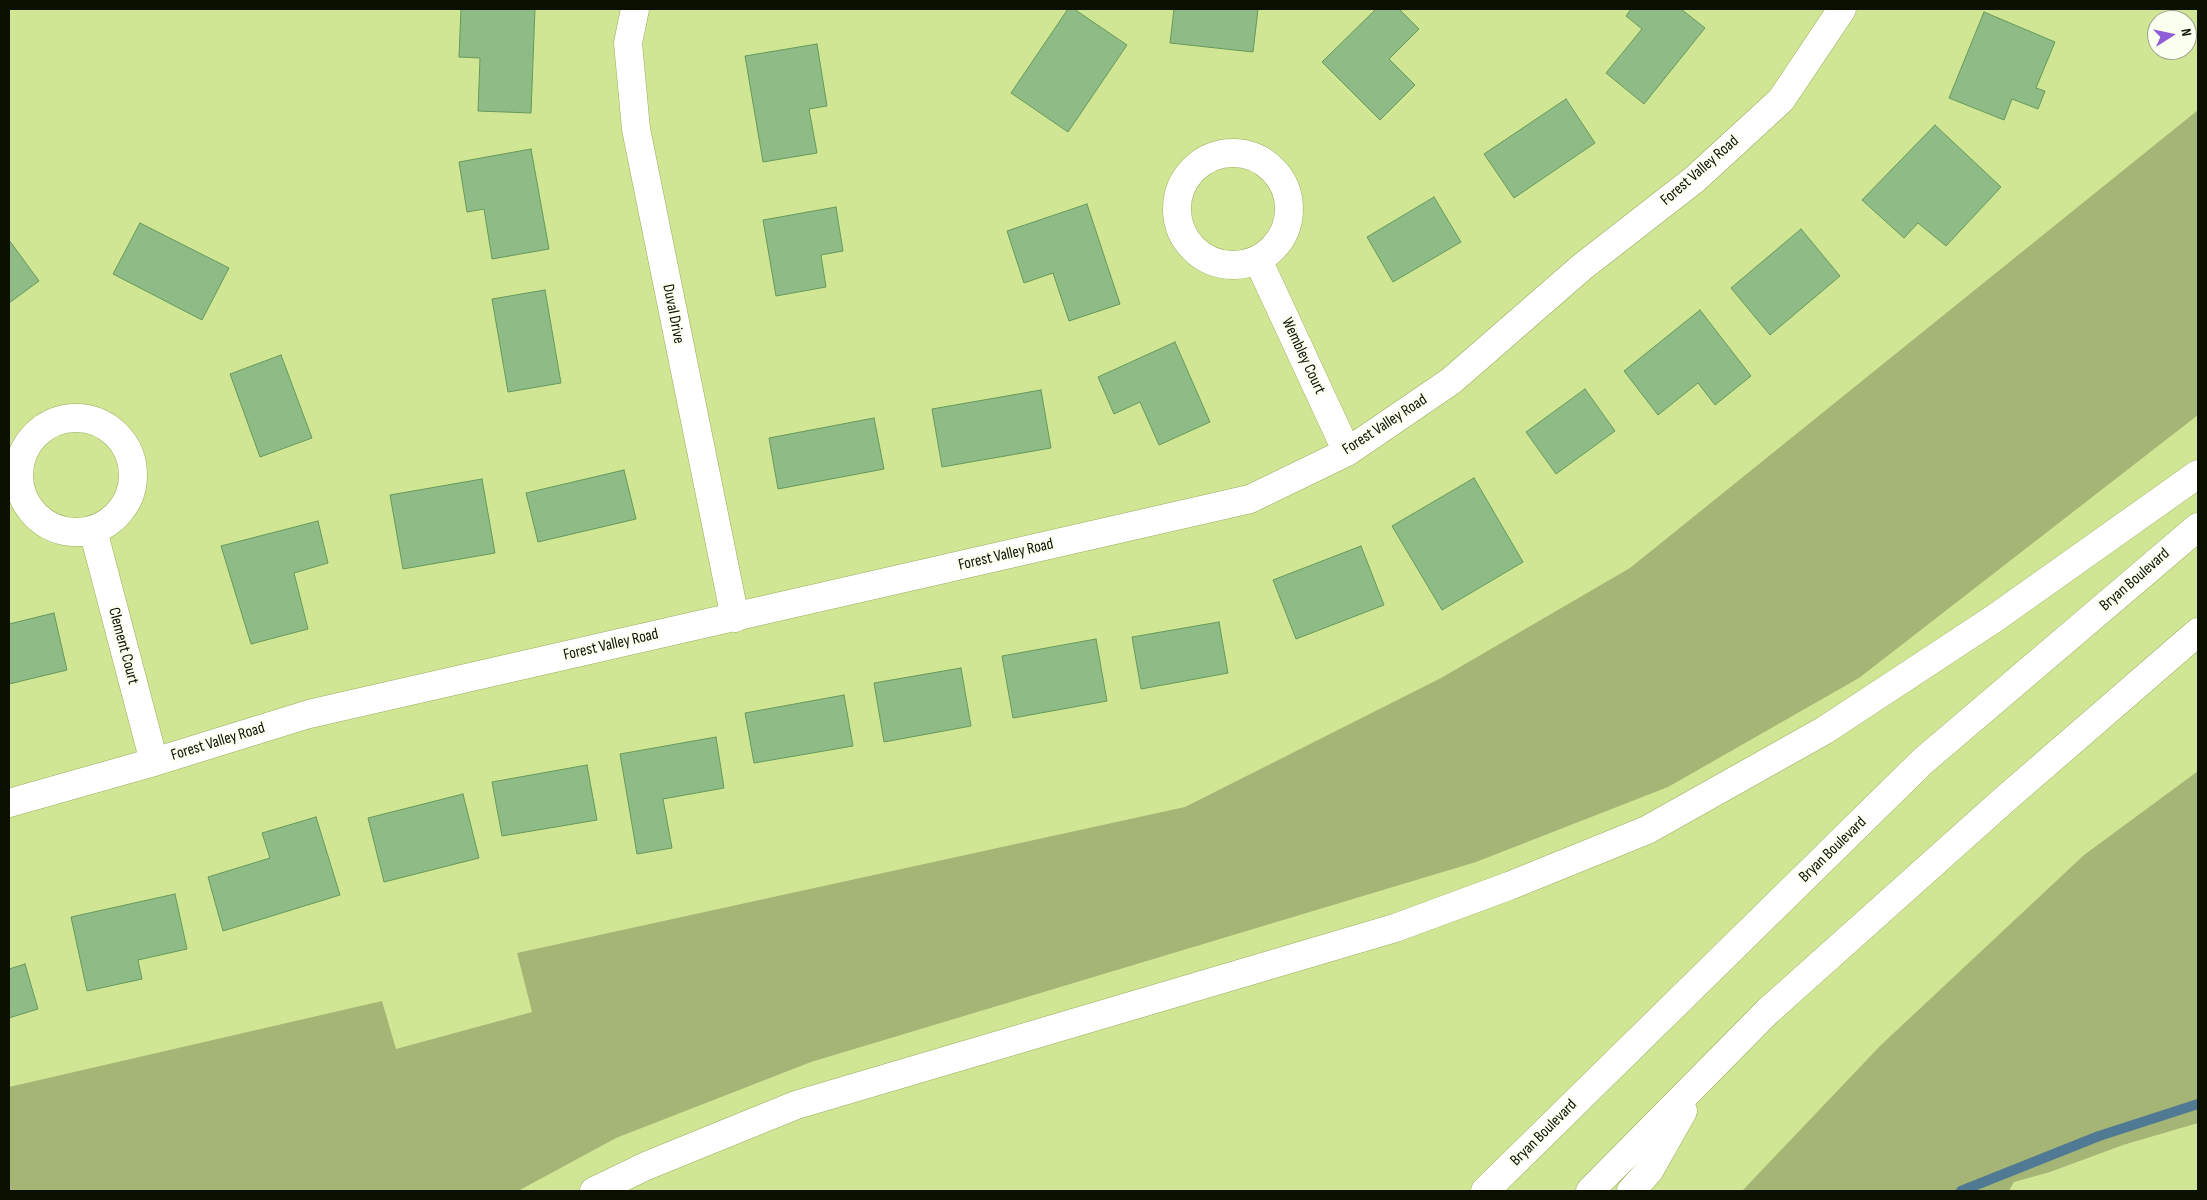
<!DOCTYPE html>
<style>
body{margin:0}
#map{position:relative;width:2207px;height:1200px;overflow:hidden;background:#d1e695;font-family:"Sofia Sans Condensed",sans-serif}
canvas{display:block}
.frame{position:absolute;inset:0;border:10px solid #0b1000;pointer-events:none}
.north{position:absolute;left:2147px;top:10px;width:50px;height:50px;box-sizing:border-box;background:#faffef;border:1px solid #9a9f8f;border-radius:50%;rotate:80deg;font-size:14px;font-weight:700;line-height:20px;text-align:center;color:#0b1000}
.north::after{content:'';display:block;margin:auto;width:18px;height:22px;background:#905dd6;clip-path:polygon(50% 0,100% 100%,50% 72%,0 100%)}
</style>
<div id="map">
<canvas width="2207" height="1200"></canvas>
<div class="frame"></div>
<div class="north">N</div>
</div>
<script>
const ctx = document.querySelector('canvas').getContext('2d');
ctx.lineJoin = 'round';
function fillPath(path, color) { ctx.fillStyle = color; ctx.fill(path, 'evenodd'); }
const poly = rows => new Path2D(rows.map(r => 'M' + r).join(''));
function strokePath(path, color, width, dash) { ctx.strokeStyle = color; ctx.lineWidth = width; ctx.lineCap = dash ? 'butt' : 'round'; ctx.setLineDash(dash || []); ctx.stroke(path); }
function write(font, color, halo, rows, align = 'center') {
  ctx.font = font + ' "Sofia Sans Condensed",sans-serif'; ctx.lineWidth = 4.5; ctx.setLineDash([]); ctx.textBaseline = 'middle'; ctx.strokeStyle = halo; ctx.fillStyle = color; for (const [text, x, y, turn = 0] of rows) {
    ctx.save(); ctx.translate(x, y); ctx.rotate((+turn || 0) * Math.PI / 180); ctx.textAlign = isNaN(turn) ? turn : align; if (halo) ctx.strokeText(text, 0, 0); ctx.fillText(text, 0, 0); ctx.restore();
  }
}
fillPath(poly([
 [2198,110,2198,415,1859,678,1668,787,1476,862,811,1062,616,1138,518,1191,9,1191,9,1087,382,1001,396,1049,532,1012,517,953,1185,807,1441,678,1630,568],
 [2198,771,2198,1123,2123,1145,2050,1172,2014,1182,2009,1191,1742,1191,1881,1045,2084,855]
]), '#a5b576');
strokePath(poly([
 [1961,1191,2099,1136,2198,1104]
]), '#507a93', 10);
const building = poly([
 [461,9,535,9,531,113,478,111,480,58,459,57,461,9],
 [1068,9,1074,9,1127,45,1068,132,1011,93,1068,9],
 [1174,9,1258,9,1253,52,1170,43,1174,9],
 [1376,9,1399,9,1419,29,1389,59,1415,85,1380,120,1322,62,1376,9],
 [1631,9,1681,9,1705,28,1644,104,1606,73,1642,29,1626,16,1631,9],
 [1984,12,2055,42,2036,88,2045,91,2038,109,2012,99,2004,120,1949,98,1984,12],
 [817,44,827,106,809,109,817,153,763,162,745,56,817,44],
 [1566,99,1595,143,1514,198,1484,154,1566,99],
 [1935,125,2001,187,1946,246,1918,223,1904,238,1862,200,1935,125],
 [531,149,549,249,492,259,484,209,467,212,459,162,531,149],
 [1434,197,1461,242,1393,282,1367,237,1434,197],
 [1087,204,1120,304,1069,321,1053,273,1024,283,1007,231,1087,204],
 [836,207,843,251,821,255,826,287,776,296,763,220,836,207],
 [140,223,229,268,202,320,113,274,140,223],
 [1801,229,1840,276,1770,335,1731,288,1801,229],
 [9,240,39,281,9,303,9,240],
 [545,290,561,383,508,392,492,299,545,290],
 [1700,310,1751,376,1715,405,1698,383,1658,415,1624,371,1700,310],
 [1175,342,1210,422,1159,445,1140,402,1114,414,1098,377,1175,342],
 [281,355,312,438,260,457,230,374,281,355],
 [1585,389,1615,431,1556,474,1526,432,1585,389],
 [1041,390,1051,448,942,467,932,409,1041,390],
 [874,418,884,469,778,489,769,438,874,418],
 [624,470,636,519,538,542,526,493,624,470],
 [1474,478,1523,562,1442,610,1392,526,1474,478],
 [482,479,495,553,403,569,390,495,482,479],
 [318,521,328,563,294,573,308,629,251,644,221,546,318,521],
 [1361,546,1384,605,1296,639,1273,580,1361,546],
 [54,613,67,670,9,684,9,624,54,613],
 [1219,622,1228,673,1141,689,1132,637,1219,622],
 [1096,639,1107,701,1013,718,1002,656,1096,639],
 [961,668,971,726,884,742,874,683,961,668],
 [844,695,853,746,754,763,745,713,844,695],
 [716,737,724,788,663,799,672,848,637,854,620,754,716,737],
 [587,765,597,820,502,836,492,782,587,765],
 [463,794,479,858,384,882,368,818,463,794],
 [316,817,340,895,223,931,208,877,270,858,262,833,316,817],
 [175,894,187,949,138,960,142,979,87,991,71,917,175,894],
 [25,964,38,1009,9,1018,9,969,25,964]
]);
fillPath(building, '#8fbb86');
strokePath(building, '#65995a', 1);
const minor = poly([
 [635,9,628,43,636,129,735,618],
 '1177 209a56 56 0 1 1 112 0a56 56 0 1 1-112 0Z',
 [1258,260,1347,452],
 '19 475a57 57 0 1 1 114 0a57 57 0 1 1-114 0Z',
 [93,530,154,762],
 [9,803,154,762,309,714,1250,499,1347,452,1451,381,1582,267,1695,179,1781,100,1842,9]
]);
const highway = poly([
 [594,1191,646,1166,796,1105,1395,928,1509,886,1647,830,1825,730,1995,618,2198,474],
 [1485,1191,1923,761,2198,527],
 [1590,1191,1768,1011,2004,800,2198,632],
 [1631,1191,1649,1171,1683,1111]
]);
strokePath(minor, '#9aad5e', 29);
strokePath(highway, '#9aad5e', 29);
strokePath(minor, '#fff', 28);
strokePath(highway, '#fff', 28);
write('16px', '#0b1000', '#faffef', [
 ["Forest Valley Road",1700,171,-41],
 ["Duval Drive",673,314,79],
 ["Wembley Court",1303,356,65],
 ["Forest Valley Road",1385,425,-33],
 ["Forest Valley Road",1006,555,-13],
 ["Bryan Boulevard",2135,580,-41],
 ["Forest Valley Road",611,645,-13],
 ["Clement Court",123,646,75],
 ["Forest Valley Road",218,742,-17],
 ["Bryan Boulevard",1833,850,-44],
 ["Bryan Boulevard",1544,1133,-45]
]);
</script>
